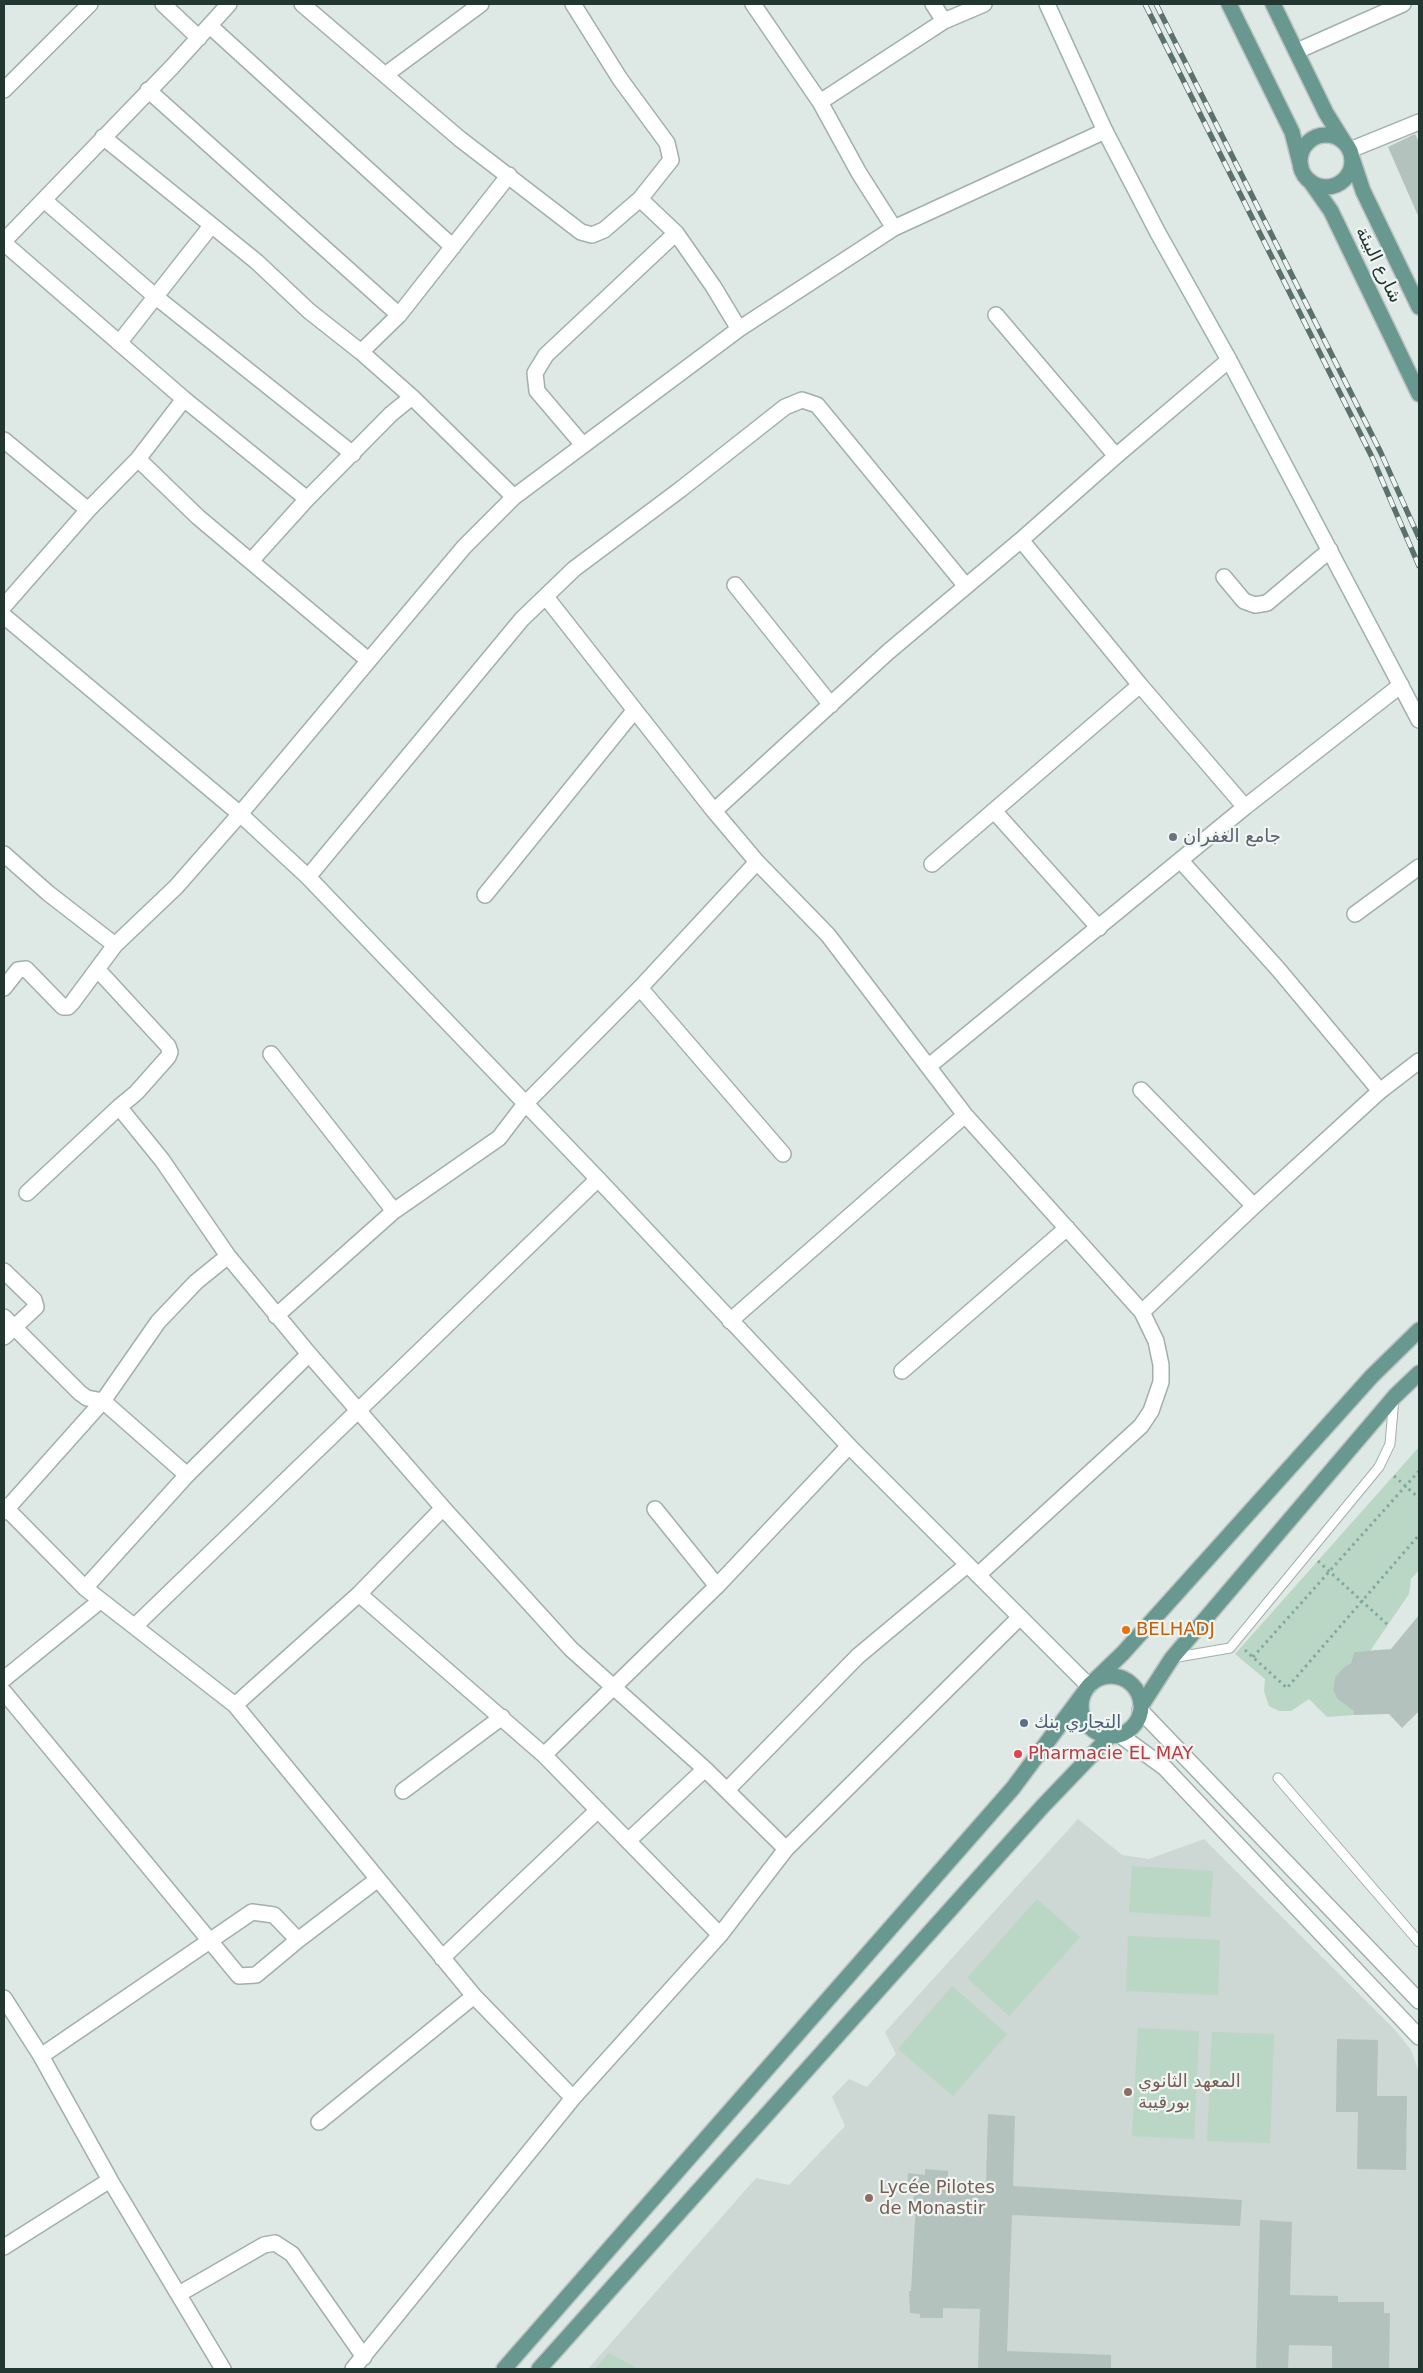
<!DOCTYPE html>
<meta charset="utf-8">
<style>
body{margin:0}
#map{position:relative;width:1423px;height:2373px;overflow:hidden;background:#dee8e4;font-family:"DejaVu Sans",sans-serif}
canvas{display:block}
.frame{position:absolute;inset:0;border:5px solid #223632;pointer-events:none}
</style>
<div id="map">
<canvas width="1423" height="2373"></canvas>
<div class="frame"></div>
</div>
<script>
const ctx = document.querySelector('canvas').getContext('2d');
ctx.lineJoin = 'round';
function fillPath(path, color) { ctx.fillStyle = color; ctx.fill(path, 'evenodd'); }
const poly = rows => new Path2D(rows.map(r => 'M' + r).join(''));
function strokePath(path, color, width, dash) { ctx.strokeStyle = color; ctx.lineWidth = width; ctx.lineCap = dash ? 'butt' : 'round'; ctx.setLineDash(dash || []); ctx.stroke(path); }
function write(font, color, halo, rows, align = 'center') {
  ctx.font = font + ' "DejaVu Sans","Noto Sans Arabic",sans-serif'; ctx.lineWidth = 4.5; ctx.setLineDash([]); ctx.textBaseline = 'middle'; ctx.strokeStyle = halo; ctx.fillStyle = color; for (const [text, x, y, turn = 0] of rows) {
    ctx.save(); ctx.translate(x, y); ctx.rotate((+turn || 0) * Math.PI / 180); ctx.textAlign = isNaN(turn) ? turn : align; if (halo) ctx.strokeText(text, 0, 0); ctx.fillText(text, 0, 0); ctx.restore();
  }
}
fillPath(poly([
 [1078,1819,1122,1855,1149,1859,1204,1839,1396,2031,1411,2050,1419,2072,1419,2369,588,2369,756,2178,789,2185,845,2126,832,2097,849,2079,867,2087,896,2054,885,2032]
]), '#cdd7d3');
fillPath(poly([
 [1419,1447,1419,1570,1411,1579,1409,1594,1370,1651,1354,1652,1351,1663,1344,1667,1335,1677,1333,1690,1337,1699,1346,1705,1354,1704,1354,1715,1327,1717,1309,1699,1291,1711,1279,1711,1269,1706,1264,1691,1265,1679,1235,1654],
 [1132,1866,1213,1871,1210,1917,1129,1912],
 [1037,1899,1080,1937,1009,2016,967,1978],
 [1128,1936,1220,1940,1218,1995,1126,1991],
 [952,1986,1007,2034,953,2096,898,2049],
 [1138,2028,1199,2031,1194,2139,1132,2136],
 [1212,2032,1274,2034,1270,2143,1207,2141],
 [609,2353,638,2369,595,2369]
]), '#b9d7c4');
fillPath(poly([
 [1415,134,1419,142,1419,218,1388,147],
 [1419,1615,1419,1711,1402,1728,1389,1714,1354,1715,1354,1711,1337,1699,1333,1690,1335,1677,1344,1667,1351,1663,1354,1652,1391,1649],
 [1337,2039,1378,2040,1377,2096,1407,2096,1406,2170,1357,2169,1358,2112,1336,2112],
 [988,2114,1015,2116,1013,2186,1242,2200,1240,2226,1012,2215,1007,2351,1111,2355,1111,2369,978,2369,980,2309,943,2308,943,2318,920,2318,920,2314,910,2313,909,2291,911,2291,916,2202,913,2201,915,2191,907,2190,908,2173,925,2175,925,2169,948,2171,948,2181,986,2183],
 [1260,2220,1292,2222,1290,2295,1338,2296,1338,2302,1384,2302,1384,2313,1390,2313,1389,2369,1332,2369,1332,2346,1289,2345,1288,2369,1256,2369]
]), '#b4c2be');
const lane = poly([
 [1172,1658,1230,1648,1379,1467,1390,1444,1394,1398],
 [1278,1778,1419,1942]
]);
const street = poly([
 [163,4,199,38],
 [302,4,460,139,581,232,592,235,604,230,640,199,671,160,667,143,620,79,573,4],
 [753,4,820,102,859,173,894,228],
 [933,4,944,21],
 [210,26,453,247],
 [1297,51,1403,4],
 [385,75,481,4],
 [4,90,90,4],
 [148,90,399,315],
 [820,102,944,21,984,4],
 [103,137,257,262,309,311,361,352,412,397,514,497],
 [1350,150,1419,122],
 [640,199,676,233,713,286,739,329],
 [44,200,156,297,353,454],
 [4,241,172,67,229,4],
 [4,243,184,399,307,499],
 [996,315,1116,456],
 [119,343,211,226],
 [361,352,399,315,509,175],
 [4,440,88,510],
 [583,445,537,391,535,373,546,355,676,233],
 [138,459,198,517,368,660],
 [1021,540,1140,685,1245,807],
 [251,561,307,499,391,414,412,397],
 [1224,577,1244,601,1255,605,1267,603,1330,550],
 [735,585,831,705],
 [546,597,714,811,757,862,828,935,965,1115,1142,1312,1156,1341,1161,1365,1161,1382,1151,1411,1141,1426,978,1575],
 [4,606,88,510,138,459,184,399],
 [714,811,888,652,1021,540,1116,456,1229,360],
 [995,812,1099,928],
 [4,854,48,893,115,945],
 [1181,861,1278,969,1380,1091],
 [932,864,1140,685],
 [308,877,522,619,574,569,681,489,785,407,802,400,817,405,965,585],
 [485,895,634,711],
 [1355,914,1419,867],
 [98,970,168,1046,170,1052,168,1057,136,1093,119,1107,162,1160,228,1256,309,1354,443,1508,571,1649,705,1769,786,1849],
 [4,988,18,970,26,969,63,1007,68,1007,72,1003,115,945,176,887,240,814,464,547,514,497,739,329,894,228,1105,131],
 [640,988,783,1154],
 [271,1054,394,1211],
 [929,1066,1245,807,1401,685],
 [1141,1090,1254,1206],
 [27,1193,119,1107],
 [4,1271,34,1300,36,1307,4,1337],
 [1142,1312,1254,1206,1380,1091,1419,1061],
 [276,1316,394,1211,499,1138,525,1104,640,988,757,862],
 [4,1317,80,1393,87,1398,103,1401,187,1475],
 [730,1321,965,1115],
 [902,1371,1067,1228],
 [4,1506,85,1588,235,1705,474,1996,573,2098],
 [655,1509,717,1586],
 [4,1512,103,1401,158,1322,196,1282,228,1256],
 [85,1588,187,1475,309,1354],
 [359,1594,544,1755,720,1935],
 [135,1626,598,1179],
 [4,1679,100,1601],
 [4,1692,239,1976,256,1975,298,1940,378,1879],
 [235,1705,359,1594,443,1508],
 [1140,1710,1419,2001],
 [1120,1735,1165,1768,1419,2037],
 [544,1755,717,1586,849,1446],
 [727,1790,858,1656,967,1565],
 [403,1791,502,1717],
 [629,1840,705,1769],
 [442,1958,598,1810],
 [4,1998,41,2056,110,2180,223,2369],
 [41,2056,252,1912,274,1915,298,1940],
 [319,2122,474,1996],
 [4,2247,110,2180],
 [179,2294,264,2245,275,2243,292,2254,364,2357],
 [353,2369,573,2098,720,1935,786,1849,1020,1617]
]);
const secondary = poly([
 [1047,4,1105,131,1158,233,1229,360,1419,720],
 [4,616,240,814,308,877,598,1179,849,1446,1089,1686]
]);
const primary = poly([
 [1229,4,1292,132,1301,167],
 [1273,4,1326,113,1344,142],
 '1300 161a26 26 0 1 1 52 0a26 26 0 1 1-52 0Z',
 [1352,158,1363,191,1419,307],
 [1310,181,1331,211,1419,394],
 '1081 1706a30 30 0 1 1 60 0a30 30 0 1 1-60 0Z',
 [1095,1680,1123,1653,1372,1376,1419,1330],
 [1141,1706,1172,1658,1395,1396,1419,1373],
 [504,2369,1013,1788,1083,1694],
 [539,2369,1042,1807,1109,1737]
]);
strokePath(lane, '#a2afab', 11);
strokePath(street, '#a2afab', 18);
strokePath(secondary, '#9fb2ad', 18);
strokePath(primary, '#bdc3c2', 18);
strokePath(poly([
 [1394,1476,1419,1498],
 [1318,1561,1388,1625],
 [1245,1650,1287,1688,1419,1535],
 [1253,1657,1419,1471]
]), '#83a89f', 3, [2.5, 4]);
strokePath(lane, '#fff', 9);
strokePath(street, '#fff', 15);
strokePath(secondary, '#fff', 15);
strokePath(primary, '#689890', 15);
const rail = poly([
 [1145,4,1372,457,1419,566],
 [1156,4,1381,453,1419,538]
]);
strokePath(rail, '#5c716d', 5.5);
strokePath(rail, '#eef5f2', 4, [11]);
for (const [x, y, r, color] of [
 [1173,837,5,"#6b7280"],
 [1126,1630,5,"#e8710a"],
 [1024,1723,5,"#5c6f8a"],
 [1018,1754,5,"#e0444e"],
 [1128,2092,5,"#8d6e63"],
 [869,2198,5,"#8d6e63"]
]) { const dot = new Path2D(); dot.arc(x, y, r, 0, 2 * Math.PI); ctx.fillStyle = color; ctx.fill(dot); strokePath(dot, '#eef5f2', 2); }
write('18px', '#223632', '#eef5f2', [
 ["شارع البيئة",1378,265,64]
]);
write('18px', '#5b616d', '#eef5f2', [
 ["جامع الغفران",1183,837]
], 'left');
write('18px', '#c56008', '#eef5f2', [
 ["BELHADJ",1136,1630]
], 'left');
write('18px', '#4e5e75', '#eef5f2', [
 ["التجاري بنك",1034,1723]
], 'left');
write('18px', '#be3a42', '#eef5f2', [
 ["Pharmacie EL MAY",1028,1754]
], 'left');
write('18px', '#785e54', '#eef5f2', [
 ["المعهد الثانوي",1138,2082],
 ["بورقيبة",1138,2103],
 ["Lycée Pilotes",879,2188],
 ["de Monastir",879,2209]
], 'left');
</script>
